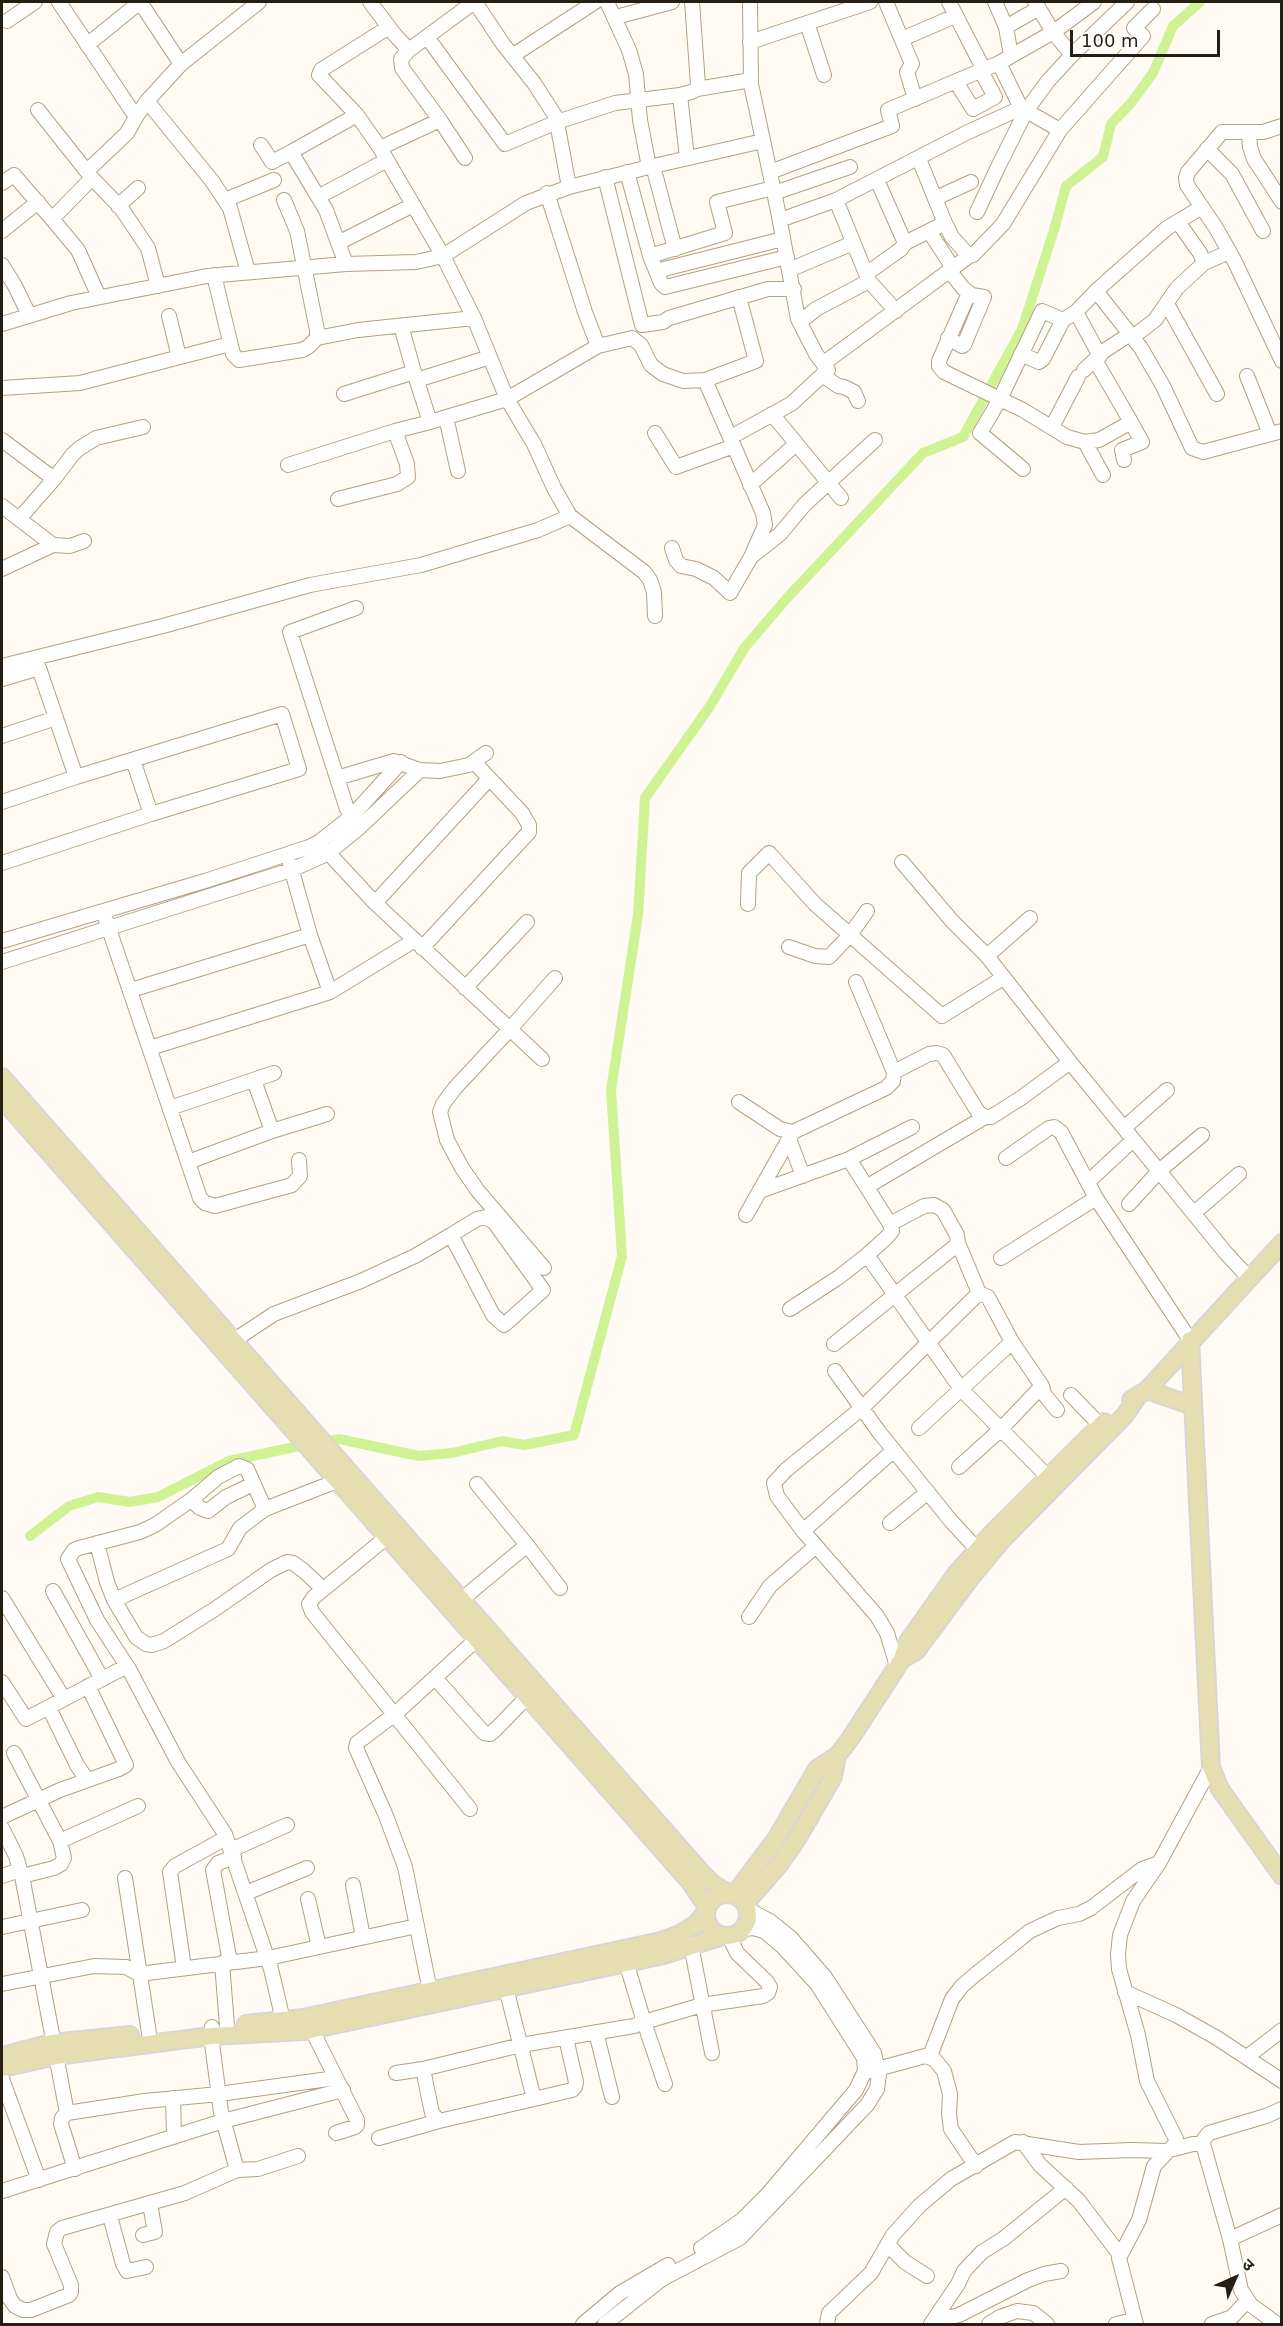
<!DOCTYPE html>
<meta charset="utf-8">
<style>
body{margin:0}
#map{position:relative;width:1283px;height:2326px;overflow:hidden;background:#fffbf4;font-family:"DejaVu Sans","Noto Sans Devanagari",sans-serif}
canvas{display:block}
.frame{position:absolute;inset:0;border:3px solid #251e12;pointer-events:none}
.north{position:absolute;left:1205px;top:2248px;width:60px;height:60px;-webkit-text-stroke:4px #fff;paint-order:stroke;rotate:45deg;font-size:16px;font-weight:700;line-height:24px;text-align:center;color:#251e12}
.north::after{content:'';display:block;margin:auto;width:21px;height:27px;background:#251e12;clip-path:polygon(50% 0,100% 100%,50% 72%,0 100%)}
.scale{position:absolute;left:1070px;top:30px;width:150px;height:27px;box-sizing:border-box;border:3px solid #251e12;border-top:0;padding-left:8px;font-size:18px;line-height:21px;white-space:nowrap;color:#251e12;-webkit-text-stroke:4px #fff;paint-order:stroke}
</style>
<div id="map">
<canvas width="1283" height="2326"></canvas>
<div class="frame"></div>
<div class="north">उ</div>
<div class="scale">100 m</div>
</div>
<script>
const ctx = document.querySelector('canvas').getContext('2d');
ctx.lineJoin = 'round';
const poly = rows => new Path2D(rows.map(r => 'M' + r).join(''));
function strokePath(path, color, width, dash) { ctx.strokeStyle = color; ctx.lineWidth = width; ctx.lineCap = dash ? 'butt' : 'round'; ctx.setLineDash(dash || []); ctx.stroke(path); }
strokePath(poly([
 [328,1441,339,1439,419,1456,452,1453,502,1441,524,1445,574,1435,622,1256,611,1090,638,915,645,798,710,706,745,647,788,597,923,453,963,437,1022,329,1054,230,1066,186,1103,157,1111,124,1131,103,1153,73,1173,26,1200,2],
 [30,1536,69,1506,98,1497,130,1502,158,1497,229,1461,299,1446]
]), '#cff295', 10);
const minor = poly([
 [59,2,136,117,147,101,181,64],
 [370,2,395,35,409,50,474,2],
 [475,2,503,44,534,83,556,117,569,187,649,167,640,120,636,74,629,50,607,2],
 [886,2,912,64,907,72,915,99],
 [949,2,984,70],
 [995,2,1006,27,1011,56],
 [1035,2,1053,32,1072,55],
 [616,17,672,2],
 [7,21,35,2],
 [807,23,824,75],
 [1006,27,1039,8],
 [427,37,505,144,557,122,615,103,680,95,687,158],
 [902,39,955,16],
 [750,42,870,2],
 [87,45,140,2,181,64,259,2],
 [512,56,595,2],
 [999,63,1021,108],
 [956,82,973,109,995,97,981,71],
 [697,89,751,80],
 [680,95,691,92,697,89,698,85,692,2],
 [147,101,212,181,230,208,248,272],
 [357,115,319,75,321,70,389,27],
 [440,120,465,158],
 [1282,126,1263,132,1222,132,1188,172,1186,178,1187,185,1216,228,1234,260,1282,361],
 [1249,132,1250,147,1254,159,1282,202],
 [261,145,272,162,291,152],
 [380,148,440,120,402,68,401,59,409,50],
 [1207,149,1232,174,1263,231],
 [919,159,945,223,952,237,969,256,973,255,1003,224,1060,130],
 [653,166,675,249],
 [649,167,763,141],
 [87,171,127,133,136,117],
 [627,172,650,256,661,283,665,287,787,257],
 [770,172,892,126,888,110,999,63,1055,31,1094,2],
 [605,177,642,325,663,322,669,318,768,289,794,289],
 [92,178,121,208,148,248,158,286],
 [877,180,905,243,945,223],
 [2,183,14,175,52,219,92,178,38,110],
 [547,193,585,312,598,346],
 [774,193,850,167],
 [318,197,387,160],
 [936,198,971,182],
 [225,200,274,180],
 [836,200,869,281,896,311],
 [118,206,138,188],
 [977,212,998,167,1026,111,1048,81,1072,55,1127,2],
 [52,219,78,250,99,297],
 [780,220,836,200,968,132,1021,108,1060,130,1143,36,1134,28,1153,9],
 [1178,222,1200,253,1204,263,1229,252],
 [2,231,38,202],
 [929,231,953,268,969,256],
 [338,243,413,205],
 [650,256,725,233,717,202,773,188],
 [2,265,15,286,29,315],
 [789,270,853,243],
 [656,271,783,239],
 [866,274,901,249,905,243],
 [214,275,233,354,239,360,302,350,308,347,317,338,317,330,297,231,284,200],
 [1096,291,1167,228,1202,207],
 [969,293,939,361,939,366,944,372,1000,399,980,433,1023,469],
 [1167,304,1217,394],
 [1076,312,1100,356],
 [169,316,179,357],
 [800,322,816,309,869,281],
 [2,324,71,303,207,276,346,264,416,262,443,256,380,148,357,115,291,152,326,210,346,264],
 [1133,337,1155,320,1177,288,1204,263],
 [317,338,358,330,474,318,443,256,526,203,569,187],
 [1021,354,1039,362,1043,359,1063,320],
 [1095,360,1131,422,1099,440,1085,442,1067,437,1023,410,1000,399,1042,311,1063,320,1076,312,1096,291,1141,348,1163,386,1192,448,1203,452,1282,431],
 [824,363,953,268,952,274,963,288,972,295,984,297,964,345,962,346,948,338],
 [1084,370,1104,351,1130,334],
 [822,375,838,386,844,387,854,392,858,401],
 [1247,376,1270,434],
 [417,380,490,357],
 [2,388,80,383,230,344],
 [344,394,414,372,401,326],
 [772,414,841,498],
 [446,417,458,471],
 [430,422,507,399,474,318],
 [1052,427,1078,377],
 [655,433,676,467,734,446],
 [731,437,791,404,828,370,816,354,798,319,778,211,751,84,750,2],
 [2,440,54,479],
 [1085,442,1103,475],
 [1124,460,1122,450,1142,442,1131,422],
 [288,465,395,431,430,422,414,372],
 [750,485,796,444],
 [338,499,397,484,408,477,407,464,395,431],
 [2,506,53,545,70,546,84,541],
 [19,519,54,479,73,454,80,448,96,438,143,427],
 [672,548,676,560,681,566,696,569,714,578,730,593,751,557,765,525,763,513,705,380,756,361,739,297],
 [752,556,780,534,805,504,875,440],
 [2,569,53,545],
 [655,616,654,592,650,580,644,572,570,516,554,488,534,444,507,399,598,346,632,338,641,345,651,365,663,374,683,381,705,380],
 [2,666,163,626,310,585,421,565,538,530,570,516],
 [2,679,39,668,76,777,2,802],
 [2,736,56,718],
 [133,760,151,814],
 [337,778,394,761,420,770,440,771,469,765,486,753],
 [356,821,347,809,290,632,356,608],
 [322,846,375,903,542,1059],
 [902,862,952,921,987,956,1070,1062,1225,1252,1248,1277],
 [2,863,151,814,299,769,282,714,76,777],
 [375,903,489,779],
 [748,904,749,873,769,853,815,904,942,1016,1003,978],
 [106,920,200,1198,205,1203,215,1206,292,1185,300,1176,299,1160],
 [310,935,330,992,415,940],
 [2,941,205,881,309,847,319,842,352,816,401,762],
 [789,947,815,956,829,957,850,935,867,911],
 [422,948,529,832,529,825,522,813,475,763],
 [987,956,1030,918],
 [2,962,291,870,327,854,360,827,420,770],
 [465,988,527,922],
 [131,990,310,935,290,864],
 [150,1048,330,992],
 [894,1072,929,1054,937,1053,943,1055,978,1112,985,1117,991,1117,1021,1098,1070,1062],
 [739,1102,780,1129,793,1132,886,1088,893,1081,894,1072,856,982],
 [170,1108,274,1073],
 [912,1127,849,1159,890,1224,892,1231,886,1238,867,1255,961,1389,1048,1477],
 [1124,1128,1167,1090],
 [272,1131,327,1114],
 [789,1139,803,1176],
 [1006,1158,1049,1128,1054,1127,1061,1132,1096,1198,1190,1340],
 [188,1162,272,1131,254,1080],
 [1088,1182,1133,1140],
 [868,1186,985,1117],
 [760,1191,849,1159],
 [1129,1204,1159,1171,1202,1135],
 [1194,1213,1239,1174],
 [746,1215,793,1132],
 [958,1243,979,1293,988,1297,1012,1342,1042,1386,1044,1394,1057,1410],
 [1001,1258,1096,1198],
 [544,1268,478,1191,462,1168,447,1140,440,1112,443,1104,455,1088,510,1029,555,978],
 [790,1309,839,1277,867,1255],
 [233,1341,274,1314,361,1281,415,1256,451,1235,477,1219,486,1217,494,1222,543,1290,504,1325,493,1315,451,1235],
 [834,1344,958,1244,957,1235,943,1210,934,1205,924,1206,890,1224],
 [835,1371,879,1432,951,1521,977,1549],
 [1071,1395,1100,1425],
 [919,1428,1012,1342],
 [959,1467,1000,1430,1042,1386],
 [191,1500,200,1508,208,1511,226,1497,253,1484],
 [265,1509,247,1469,239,1466,218,1477,191,1500,155,1525,140,1532,79,1548,74,1550,68,1559,97,1620,129,1669,178,1762,225,1834,271,1969,283,2020],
 [890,1523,928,1492],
 [803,1531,894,1450],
 [387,1537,314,1597,309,1604,312,1612,470,1809],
 [97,1543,107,1582,114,1600,136,1637,146,1644,152,1645,164,1641,215,1609,271,1570,287,1562,293,1563,304,1571,323,1589],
 [527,1545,560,1588],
 [53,1591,102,1679],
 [2,1598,64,1699],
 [114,1600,228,1549,240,1528,265,1509,337,1481],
 [461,1600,527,1545,477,1484],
 [749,1617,770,1586,816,1546],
 [897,1666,887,1633,877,1616,803,1531,777,1496,774,1483,786,1470,862,1408,979,1293],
 [435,1678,484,1733,490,1734,496,1729,527,1697],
 [2,1682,26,1719,127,1666],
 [49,1708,77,1765,87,1780],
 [14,1753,60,1841,64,1858,61,1864,54,1868,22,1876],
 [2,1817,60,1790,119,1769,126,1765,88,1686],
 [2,1828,16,1856,22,1876,67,2113],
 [60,1841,138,1806],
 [231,1850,287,1825],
 [2,1876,20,1870],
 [125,1878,149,2033],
 [353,1885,363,1937],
 [246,1893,307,1868],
 [308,1899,319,1947],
 [2,1927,82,1910],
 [691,1945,712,2053],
 [230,1962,213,1870,218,1863,234,1857],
 [222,1963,227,2026],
 [184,1968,170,1872,175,1866,226,1838],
 [2,1984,94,1966,126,1967,139,1974,268,1958,417,1926],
 [430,1991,405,1867,386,1816,356,1748,357,1743,395,1714,477,1639],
 [1125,1992,1176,2015,1217,2038,1282,2081],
 [312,2030,357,2120,357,2125,355,2127,336,2133],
 [596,2032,612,2097],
 [930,2056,952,1999,962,1986,976,1974,1030,1931,1058,1918,1079,1914,1091,1908,1142,1869,1159,1863],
 [1247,2057,1282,2030],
 [423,2069,432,2113,439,2121,534,2099,506,1988],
 [870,2071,925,2056,934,2059,944,2071,950,2094,949,2114,951,2129,976,2166],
 [396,2073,423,2069,521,2045,634,2026,644,2022,624,1955],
 [2,2079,39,2180],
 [665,2084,644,2022,702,2005,763,1996,768,1993,770,1987,767,1982,737,1953,729,1936],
 [173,2098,174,2137],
 [534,2099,572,2090,575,2087,576,2082,566,2038],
 [379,2138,439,2121],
 [1023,2142,1040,2165,1079,2201,1120,2255],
 [75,2169,61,2124,62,2118,67,2113,145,2101,219,2094,336,2078],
 [237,2170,258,2169,298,2156],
 [2,2191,223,2121,343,2090],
 [110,2216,123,2264,127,2271,146,2267],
 [143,2235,155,2232,150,2204],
 [1230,2239,1282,2215],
 [888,2245,905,2262,927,2276],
 [701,2248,742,2220,767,2195,856,2090,865,2071,864,2058,817,1984,783,1947,764,1931,753,1928,743,1929],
 [2,2277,10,2299,15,2306,23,2310,31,2310,69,2295,71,2292,71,2285,54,2244,57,2232,62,2228,185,2193,237,2170,221,2112,211,2036,212,2027],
 [934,2321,959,2315,1028,2280,1044,2274,1061,2271],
 [583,2324,620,2293,668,2265],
 [605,2324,662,2279,740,2238,867,2105,877,2089,879,2074,874,2053,825,1977,791,1938,770,1921,747,1909],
 [827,2324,829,2313,871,2273,893,2235,919,2206,951,2179,1015,2142,1079,2152,1132,2150,1166,2151,1193,2144,1203,2144],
 [931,2324,958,2284,964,2271,982,2252,1003,2239,1066,2188],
 [989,2324,1000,2317,1017,2311,1033,2313,1047,2324],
 [1116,2324,1134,2320],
 [1136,2324,1119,2258,1139,2220,1154,2166,1175,2144,1176,2139,1147,2081,1138,2035,1119,1969,1118,1954,1120,1935,1133,1901,1159,1863,1211,1767],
 [1212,2324,1232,2317,1247,2301],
 [1277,2324,1251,2305,1241,2290,1230,2239,1203,2144,1204,2139,1209,2133,1266,2116,1282,2109]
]);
const major = poly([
 [2,1077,702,1873,713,1884,729,1894],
 [2,1099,690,1882,707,1907],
 [1190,1340,1211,1767,1220,1789,1282,1876],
 [1147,1390,1193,1406],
 [1131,1400,1147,1390,1282,1243],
 [902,1659,907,1643,956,1574,995,1530,1104,1422],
 '706 1915a21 21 0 1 1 42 0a21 21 0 1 1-42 0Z',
 [734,1895,776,1839,817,1769,837,1756,850,1739,902,1659,916,1651,972,1576,1002,1540,1125,1415,1138,1396],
 [745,1904,778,1866,797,1839,833,1777,837,1756],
 [246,2024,303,2018,661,1941,678,1935,696,1924,706,1912],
 [2,2056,52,2043,130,2035],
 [2,2068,56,2056,211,2036,305,2031,664,1955,723,1936]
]);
strokePath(minor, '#b4a081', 16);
strokePath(major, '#d8d6d4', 20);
strokePath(minor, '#fff', 14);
strokePath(major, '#e4deb1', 16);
</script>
